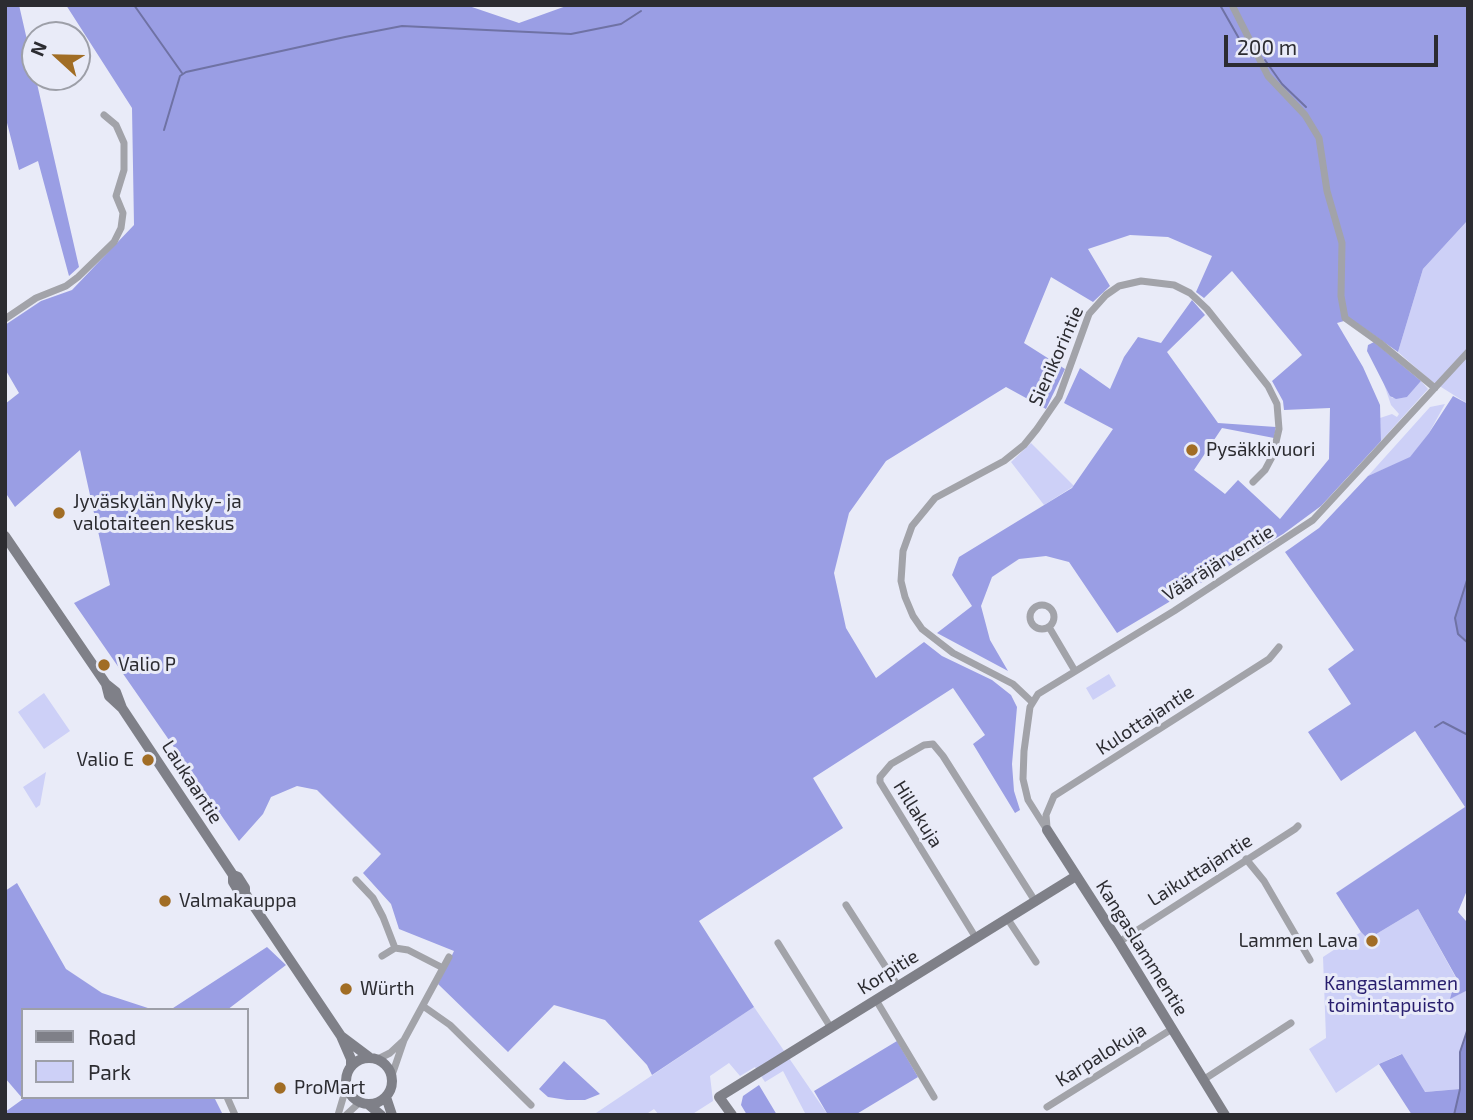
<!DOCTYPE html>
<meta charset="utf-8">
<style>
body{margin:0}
#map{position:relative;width:1473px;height:1120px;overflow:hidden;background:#e9ebf8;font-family:"Exo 2",sans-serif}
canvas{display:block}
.frame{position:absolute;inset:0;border:7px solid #2c2c31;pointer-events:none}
.legend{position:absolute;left:21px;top:1008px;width:228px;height:91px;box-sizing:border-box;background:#e9ebf8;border:2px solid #9d9fa8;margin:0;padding:9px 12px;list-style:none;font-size:21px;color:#2c2c31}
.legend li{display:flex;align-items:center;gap:14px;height:35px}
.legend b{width:35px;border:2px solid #9d9fa8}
.north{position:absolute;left:21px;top:21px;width:70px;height:70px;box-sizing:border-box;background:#e9ebf8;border:2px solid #9d9fa8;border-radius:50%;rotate:292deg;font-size:19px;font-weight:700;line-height:28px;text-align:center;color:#2c2c31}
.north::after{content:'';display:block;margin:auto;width:24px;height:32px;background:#a16d25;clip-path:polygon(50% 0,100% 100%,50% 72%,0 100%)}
.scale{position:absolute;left:1224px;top:35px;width:214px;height:32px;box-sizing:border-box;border:4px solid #2c2c31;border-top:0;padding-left:9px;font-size:21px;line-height:24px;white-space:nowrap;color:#2c2c31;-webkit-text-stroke:5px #e9ebf8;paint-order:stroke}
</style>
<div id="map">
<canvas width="1473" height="1120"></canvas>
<div class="frame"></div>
<ul class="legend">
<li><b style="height:9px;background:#7f8088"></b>Road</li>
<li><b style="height:19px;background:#cdd0f7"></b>Park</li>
</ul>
<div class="north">N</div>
<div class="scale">200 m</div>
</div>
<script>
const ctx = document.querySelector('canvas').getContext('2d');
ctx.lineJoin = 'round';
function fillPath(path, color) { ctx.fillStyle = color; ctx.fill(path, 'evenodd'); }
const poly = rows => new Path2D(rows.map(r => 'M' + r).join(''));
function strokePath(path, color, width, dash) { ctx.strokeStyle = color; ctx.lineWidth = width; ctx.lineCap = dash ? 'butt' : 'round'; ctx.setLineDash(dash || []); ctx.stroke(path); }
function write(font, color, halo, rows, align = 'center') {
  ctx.font = font + ' "Exo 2",sans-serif'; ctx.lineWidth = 6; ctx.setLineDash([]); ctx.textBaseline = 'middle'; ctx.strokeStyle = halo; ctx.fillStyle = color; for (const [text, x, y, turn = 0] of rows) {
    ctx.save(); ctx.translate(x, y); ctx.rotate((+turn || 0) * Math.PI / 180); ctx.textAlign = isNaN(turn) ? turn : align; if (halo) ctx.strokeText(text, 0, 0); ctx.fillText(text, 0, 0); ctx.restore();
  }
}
fillPath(poly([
 [1468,220,1468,404,1430,380,1398,352,1423,269],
 [1381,375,1392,398,1407,397,1421,381,1428,389,1381,441,1380,418,1392,414,1397,417,1399,414,1391,405],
 [1445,404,1429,433,1410,458,1368,476,1430,407],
 [1031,443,1074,486,1044,505,1011,462],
 [1109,674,1116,686,1093,700,1086,688],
 [44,693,70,731,44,749,18,712],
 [46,772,40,805,36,808,23,787],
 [1418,909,1456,978,1451,998,1468,990,1468,1028,1460,1052,1460,1089,1424,1092,1401,1054,1379,1064,1336,1093,1309,1049,1326,1038,1323,957,1361,932,1368,939],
 [754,1007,828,1115,806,1115,783,1071,765,1082,755,1067,740,1076,729,1063,710,1076,713,1101,691,1115,659,1115,654,1109,645,1115,593,1115]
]), '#cdd0f7');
fillPath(poly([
 [5,5,19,5,79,267,69,276,38,161,19,170,5,115],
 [66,5,466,5,519,23,569,5,1468,5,1468,220,1423,269,1398,352,1351,319,1337,323,1363,367,1380,405,1381,441,1321,506,1283,534,1117,633,1069,562,1046,556,1019,559,992,577,981,606,990,640,1008,671,937,633,972,606,952,575,959,557,1072,488,1113,429,1064,403,1080,368,1110,389,1124,357,1138,337,1161,343,1192,300,1205,315,1167,352,1218,423,1276,427,1274,438,1222,428,1194,470,1225,494,1238,480,1280,519,1329,459,1330,408,1284,410,1283,401,1272,381,1302,355,1232,271,1204,298,1196,292,1212,256,1168,237,1130,235,1088,249,1110,286,1093,302,1051,277,1024,343,1065,369,1046,409,1006,387,886,461,849,513,834,573,846,628,876,678,924,642,942,656,992,680,1011,695,1017,707,1012,764,1014,791,1020,810,1015,813,973,744,985,735,953,688,813,778,843,828,699,921,754,1007,652,1075,647,1065,605,1020,554,1005,508,1052,438,984,454,951,399,929,391,904,363,873,381,854,317,790,297,786,271,797,263,814,239,841,74,603,110,585,80,450,15,507,5,492,5,404,19,393,5,369,5,325,41,301,72,290,134,225,132,108],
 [1374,342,1421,381,1407,397,1396,399,1390,396,1367,351,1368,345],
 [1453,396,1468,404,1468,577,1455,618,1458,634,1468,643,1468,888,1458,912,1466,921,1468,990,1450,999,1456,977,1418,909,1368,939,1361,932,1336,893,1465,807,1415,731,1341,781,1308,732,1351,704,1328,669,1354,650,1285,552,1319,528,1368,476,1410,457,1429,433],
 [17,883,66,969,102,993,154,1010,23,1010,23,1097,214,1097,223,1115,5,1115,5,1112,23,1099,5,1078,5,891],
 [267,947,286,965,227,1010,170,1010],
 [897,1041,918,1077,855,1115,828,1115,814,1091],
 [1402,1054,1425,1092,1460,1089,1454,1115,1412,1115,1379,1064],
 [564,1061,600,1094,585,1100,567,1100,548,1097,539,1089],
 [759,1085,777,1115,747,1115,741,1105,743,1096]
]), '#9a9ee4');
const water = poly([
 [1468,577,1468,643,1458,634,1455,618,1468,577],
 [1468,1028,1468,1115,1454,1115,1460,1089,1460,1052,1468,1028]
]);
fillPath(water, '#8c90d5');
strokePath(water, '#6f72a4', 2);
strokePath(poly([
 [134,5,182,73],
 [1220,5,1241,42,1254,57],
 [1265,60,1282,84,1306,107],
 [164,130,180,76,186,72,345,37,402,26,571,34,621,24,641,11],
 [1435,727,1443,722,1468,735]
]), '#6f72a4', 2);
strokePath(poly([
 [1232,5,1268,76,1305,115,1319,138,1327,191,1342,243,1341,296,1345,318,1380,343,1435,388],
 [5,319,36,298,66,286,78,277,114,242,121,228,123,213,116,196,124,170,124,143,116,125,104,115],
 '1030 617a12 12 0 1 1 24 0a12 12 0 1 1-24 0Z',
 [1049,627,1075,671],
 [1032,702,1013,684,953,653,922,629,913,616,905,597,901,581,903,551,912,526,935,498,1004,461,1024,445,1037,429,1059,397,1089,314,1106,295,1119,286,1141,281,1174,285,1190,293,1207,309,1268,386,1277,404,1279,429,1273,455,1265,470,1253,482],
 [1047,827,1046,815,1054,796,1269,659,1279,647],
 [1047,830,1028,800,1023,779,1024,751,1030,707,1038,694,1174,611,1313,520,1468,352],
 [1246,859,1264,881,1310,960],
 [356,880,373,898,383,917,395,948],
 [846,905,898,986],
 [1007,918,1036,962],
 [976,938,880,782,880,777,891,764,924,745,933,744,943,756,1035,901],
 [1119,942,1295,829,1298,826],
 [778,943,831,1028],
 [382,956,395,948,408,950,443,968],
 [876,1000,934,1097],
 [423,1006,450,1025,531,1105],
 [378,1059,390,1053,404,1040],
 [392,1075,404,1040,449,957],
 [1203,1080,1291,1023],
 [227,1097,235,1115],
 [1047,1107,1172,1029],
 [338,1115,346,1088],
 [346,1115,359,1103]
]), '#a2a3a9', 7);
strokePath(poly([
 [5,536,106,684,116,692,122,708,233,875,238,877,245,888,245,893],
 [106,684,109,696,122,708],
 [1047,830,1119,942,1225,1115],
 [233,875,233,882,239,892,245,893,341,1036,351,1059,351,1066],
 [341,1036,369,1057],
 '346 1081a23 23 0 1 1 46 0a23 23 0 1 1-46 0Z',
 [386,1097,392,1115],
 [369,1105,381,1115],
 [732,1115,719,1097,1076,876]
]), '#7f8088', 10);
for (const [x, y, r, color] of [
 [1192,450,7,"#a16d25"],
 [59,513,7,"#a16d25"],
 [104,665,7,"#a16d25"],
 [148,760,7,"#a16d25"],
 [165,901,7,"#a16d25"],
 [1372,941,7,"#a16d25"],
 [346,989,7,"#a16d25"],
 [280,1088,7,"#a16d25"]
]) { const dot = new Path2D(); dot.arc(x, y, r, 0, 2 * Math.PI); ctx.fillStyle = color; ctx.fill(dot); strokePath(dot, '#e9ebf8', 2.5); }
write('19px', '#2c2c31', '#e9ebf8', [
 ["Sienikorintie",1056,356,-66],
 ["Vääräjärventie",1218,563,-32],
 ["Kulottajantie",1145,720,-33],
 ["Laukaantie",192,782,57],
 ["Hillakuja",918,814,58],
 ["Laikuttajantie",1200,870,-32],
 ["Kangaslammentie",1142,948,58],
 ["Korpitie",888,972,-32],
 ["Karpalokuja",1101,1055,-32]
]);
write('19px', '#2c2c31', '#e9ebf8', [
 ["Pysäkkivuori",1206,450],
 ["Jyväskylän Nyky- ja",73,502],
 ["valotaiteen keskus",73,524],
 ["Valio P",118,665],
 ["Valio E",134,760,"right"],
 ["Valmakauppa",179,901],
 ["Lammen Lava",1358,941,"right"],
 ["Würth",360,989],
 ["ProMart",294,1088]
], 'left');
write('19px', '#281e6e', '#e9ebf8', [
 ["Kangaslammen",1391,984],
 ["toimintapuisto",1391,1006]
]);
</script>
